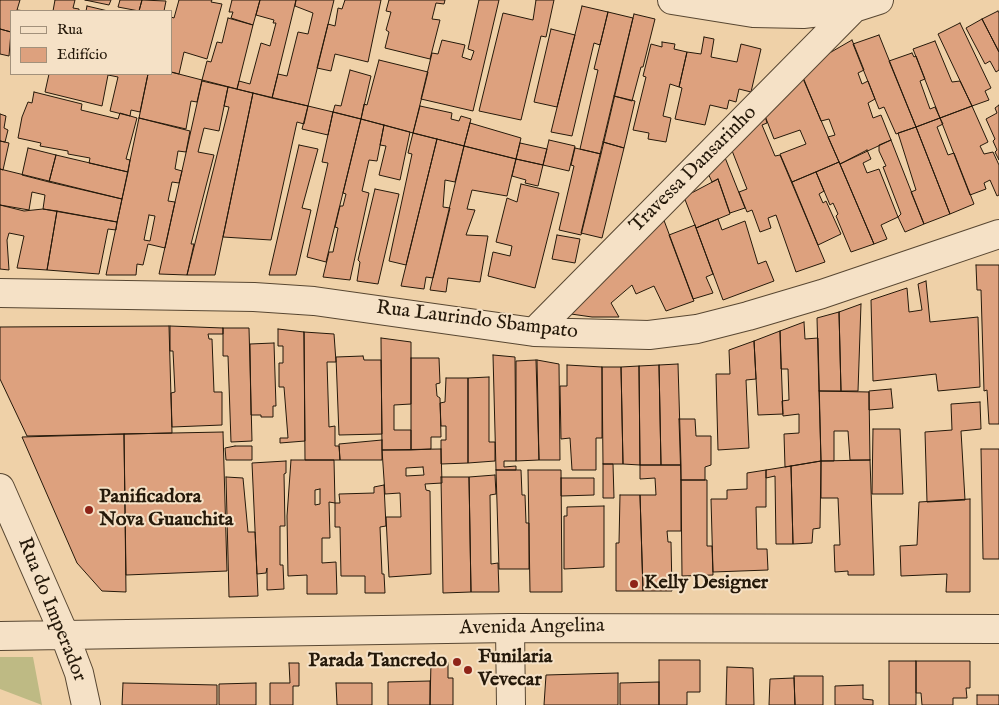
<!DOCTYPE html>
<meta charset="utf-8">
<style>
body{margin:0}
#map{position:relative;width:999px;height:705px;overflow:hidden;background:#efd1a8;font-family:"IM FELL English",serif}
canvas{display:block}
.legend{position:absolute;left:10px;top:10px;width:162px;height:65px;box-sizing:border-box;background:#f5e1c6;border:1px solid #a2917b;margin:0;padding:6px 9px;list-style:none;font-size:15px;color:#25190a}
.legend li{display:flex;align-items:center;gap:10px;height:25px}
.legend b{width:25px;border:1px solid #a2917b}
</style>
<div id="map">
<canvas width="999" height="705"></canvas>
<ul class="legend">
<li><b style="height:6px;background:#f5e1c6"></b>Rua</li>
<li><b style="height:14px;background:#dda17e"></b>Edifício</li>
</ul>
</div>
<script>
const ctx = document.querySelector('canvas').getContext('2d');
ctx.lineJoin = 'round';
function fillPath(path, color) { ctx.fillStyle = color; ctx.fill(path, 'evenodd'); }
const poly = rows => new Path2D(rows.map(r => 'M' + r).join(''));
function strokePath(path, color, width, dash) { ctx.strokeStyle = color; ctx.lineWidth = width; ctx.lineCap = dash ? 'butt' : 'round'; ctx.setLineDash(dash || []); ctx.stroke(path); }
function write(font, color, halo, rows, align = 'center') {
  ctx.font = font + ' "IM FELL English",serif'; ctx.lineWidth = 4; ctx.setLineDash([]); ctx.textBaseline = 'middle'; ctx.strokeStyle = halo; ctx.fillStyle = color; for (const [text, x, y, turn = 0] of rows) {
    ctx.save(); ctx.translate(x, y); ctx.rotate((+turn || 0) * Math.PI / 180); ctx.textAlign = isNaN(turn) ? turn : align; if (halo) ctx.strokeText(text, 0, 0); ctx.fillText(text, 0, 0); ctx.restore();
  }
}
fillPath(poly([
 [0,657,33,657,42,705,0,689]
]), '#beba84');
const building = poly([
 [0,0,20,0,17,10,25,11,11,11,11,32,0,29,0,0],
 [55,0,75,0,73,8,79,9,79,11,53,11,55,0],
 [85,0,111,0,109,5,85,0],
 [120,0,142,0,139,11,118,7,120,0],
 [142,0,166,1,164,11,139,11,142,0],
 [179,0,212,0,211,2,222,4,207,59,184,52,179,74,171,72,171,17,174,18,179,0],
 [232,0,260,0,253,25,231,18,233,12,229,12,232,0],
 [260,0,296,0,272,98,237,89,239,81,250,84,261,43,270,46,276,23,273,23,274,20,256,15,260,0],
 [296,0,334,0,308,106,272,98,278,74,287,76,298,32,308,34,313,13,295,6,296,0],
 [345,0,381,0,368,62,335,54,331,71,317,68,328,24,335,26,338,8,342,9,345,0],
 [389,0,445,0,444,4,436,3,432,19,440,20,430,59,385,48,389,32,386,30,391,12,386,11,389,0],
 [479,0,499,0,473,111,421,99,432,53,438,54,442,40,465,45,462,57,471,60,474,51,468,49,479,0],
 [536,0,554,0,546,37,541,36,521,120,479,111,503,13,533,20,536,0],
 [87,6,108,11,86,11,87,6],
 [582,6,608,12,600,45,594,43,572,136,551,132,582,6],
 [998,11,999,13,999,52,982,19,998,11],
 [608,12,633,18,601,154,580,149,598,70,594,69,608,12],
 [634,14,655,19,643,67,641,67,632,101,614,96,634,14],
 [228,18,253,25,237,89,202,80,207,61,211,62,217,42,222,43,228,18],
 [982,19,999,52,999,70,996,72,990,61,985,64,966,28,982,19],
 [960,23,991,88,985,91,989,100,972,106,938,34,960,23],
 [0,29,11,32,9,56,0,54,0,29],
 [551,29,575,35,557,107,534,102,551,29],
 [879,35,916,127,896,134,884,107,879,109,853,44,879,35],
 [704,37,714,39,711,57,737,62,741,44,761,49,751,92,739,89,736,102,729,100,727,109,710,105,705,125,675,119,682,88,679,87,687,52,701,54,704,37],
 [852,40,864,70,858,73,862,84,868,81,875,99,868,103,873,118,881,115,891,140,840,164,828,137,835,135,829,119,821,121,800,70,852,40],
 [935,41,952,82,960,81,972,106,940,118,913,49,935,41],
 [662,42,675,44,674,49,687,52,679,87,670,84,663,116,671,118,666,142,648,139,649,133,633,130,646,77,643,76,651,44,662,47,662,42],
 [912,53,914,57,916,56,925,79,920,81,930,109,935,107,940,118,916,127,889,61,912,53],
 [379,60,428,72,413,133,361,119,364,104,367,105,379,60],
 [350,70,371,76,361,119,333,112,335,105,341,106,350,70],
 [171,72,202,80,197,102,191,101,186,129,139,118,148,74,171,72],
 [49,74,148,74,140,112,131,110,130,116,110,111,118,77,108,75,102,106,45,92,49,74],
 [801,74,839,162,792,182,780,154,806,144,800,130,774,139,765,116,801,74],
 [202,81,228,87,219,131,204,128,198,152,214,155,191,244,194,244,187,275,159,274,202,81],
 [228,87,253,93,215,275,187,275,229,107,224,106,228,87],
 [34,92,82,104,81,110,118,119,120,113,137,118,126,159,130,160,128,172,89,163,90,158,68,154,68,151,40,146,41,143,18,138,22,117,28,102,32,103,34,92],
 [253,93,308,106,304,124,297,122,271,240,223,237,253,93],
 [614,96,635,101,624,148,603,142,614,96],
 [999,105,999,160,995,152,997,150,993,141,995,139,986,119,997,113,995,108,999,105],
 [308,106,333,112,328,135,302,129,308,106],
 [420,106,452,113,451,119,459,121,461,116,471,119,464,146,413,133,420,106],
 [972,106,988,142,980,146,984,154,993,152,999,165,999,195,997,196,990,180,984,183,986,189,970,195,940,118,972,106],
 [333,112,361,119,326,262,307,257,328,163,322,162,333,112],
 [0,114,6,116,4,128,8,130,5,142,0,141,0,114],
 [765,116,767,123,762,125,775,156,780,155,825,262,796,272,776,215,768,218,771,228,760,232,752,210,747,212,739,192,747,189,731,148,765,116],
 [139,118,190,131,186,152,178,151,175,169,182,171,179,183,172,182,168,201,175,202,165,248,148,244,143,265,137,264,136,275,106,275,139,118],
 [149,215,155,216,150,241,144,240,149,215],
 [940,118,943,124,937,127,948,155,954,153,974,204,950,214,916,127,940,118],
 [361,119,384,125,377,161,369,160,362,191,369,193,350,280,323,277,329,252,333,252,338,228,335,227,340,206,343,206,346,194,343,193,361,119],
 [470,123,521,138,516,159,464,146,470,123],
 [384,125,410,132,400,180,379,175,386,146,380,145,384,125],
 [916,127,950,214,924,224,911,192,916,190,898,133,916,127],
 [413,133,437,139,406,265,389,261,412,154,408,153,413,133],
 [437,139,464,146,455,182,445,180,443,207,450,208,433,278,426,277,424,289,401,286,437,139],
 [549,140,575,146,569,171,543,165,549,140],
 [891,140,924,224,905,232,898,217,901,214,883,167,886,166,879,151,879,145,891,140],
 [0,141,9,143,3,170,0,169,0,141],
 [603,142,624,148,602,238,581,233,603,142],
 [520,143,547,149,543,165,516,159,520,143],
 [299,145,318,149,302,208,311,210,296,275,269,275,299,145],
 [464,146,516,159,510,183,507,196,472,190,467,209,475,210,466,235,488,236,480,282,448,278,446,292,430,290,464,146],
 [28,148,56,155,49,182,22,175,28,148],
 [575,148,601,154,581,235,559,230,574,166,571,165,575,148],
 [867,150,871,159,863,163,867,173,879,169,898,217,881,225,887,239,874,244,840,164,867,150],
 [56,155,128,172,122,199,49,182,56,155],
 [724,155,745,208,730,213,718,179,712,182,707,171,724,155],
 [516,159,543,165,538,186,525,183,526,180,512,176,516,159],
 [839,162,874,244,851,252,836,216,838,214,833,203,830,205,816,172,839,162],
 [0,169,122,199,117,222,43,209,45,195,32,192,29,210,0,205,0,169],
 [816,172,824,191,819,194,823,203,826,201,841,234,818,245,792,182,816,172],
 [718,179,730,214,696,228,684,197,718,179],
 [521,184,559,193,535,288,488,276,493,252,510,256,512,246,496,242,507,198,517,202,521,184],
 [375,189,399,194,378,284,357,281,360,262,358,260,375,189],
 [0,205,24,211,43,209,57,211,47,270,17,268,24,236,9,233,7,240,9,270,0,269,0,205],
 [57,211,117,222,116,230,108,229,99,274,47,270,57,211],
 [662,215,694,301,666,311,654,286,636,294,632,285,611,303,619,317,592,317,564,313,662,215],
 [718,219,722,230,745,221,758,264,766,261,774,281,723,300,696,228,718,219],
 [695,225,713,274,706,277,713,293,693,299,669,235,695,225],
 [557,235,580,239,575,263,552,259,557,235],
 [976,265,999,265,999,424,989,424,987,390,984,391,981,290,977,290,976,265],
 [926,281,930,322,978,317,980,387,938,391,936,374,873,381,871,300,907,288,909,312,922,310,918,284,926,281],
 [861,304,858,391,841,391,839,312,861,304],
 [839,312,841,391,819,391,817,318,839,312],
 [804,322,805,339,818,338,821,461,785,467,784,434,799,433,799,414,783,416,782,401,789,400,788,369,781,369,780,331,804,322],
 [169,326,172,433,27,436,0,379,0,327,169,326],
 [170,326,223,328,223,334,208,334,209,339,212,339,214,392,222,392,222,425,172,427,171,393,175,392,173,351,170,351,170,326],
 [223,328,249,328,252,441,231,442,228,356,223,356,223,328],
 [278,329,304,332,305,441,280,443,280,438,288,438,284,387,279,387,279,363,283,363,283,346,278,346,278,329],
 [780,331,783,414,758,415,754,341,780,331],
 [304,332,334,334,336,362,327,362,329,427,335,426,335,446,339,446,340,460,305,460,304,332],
 [381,338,411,342,411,404,394,405,394,430,411,430,411,450,382,450,381,338],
 [754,341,756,379,746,380,749,448,718,450,716,374,730,374,729,350,754,341],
 [274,343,276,406,273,406,273,417,261,417,261,415,251,415,250,344,274,343],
 [493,355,515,357,516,461,504,461,504,467,516,466,516,470,496,470,493,355],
 [363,356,364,360,381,360,382,434,339,435,336,357,363,356],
 [411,358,439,358,440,383,436,384,437,396,440,398,441,437,431,437,431,449,411,450,411,358],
 [536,360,539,460,516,461,516,361,536,360],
 [537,360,559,364,560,460,539,460,537,360],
 [678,364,681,465,661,465,659,365,678,364],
 [567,365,602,367,602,438,596,438,596,470,572,470,570,438,561,439,560,386,567,386,567,365],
 [659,365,661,465,640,465,639,366,659,365],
 [639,366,640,465,623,464,621,367,639,366],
 [602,367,621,367,623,464,603,464,602,367],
 [489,377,489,442,495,442,495,461,468,463,468,378,489,377],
 [446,378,468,378,468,463,441,464,441,440,446,440,446,426,441,426,440,403,445,402,446,378],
 [891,389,893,408,869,410,869,391,891,389],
 [819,391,869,392,870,460,850,460,848,431,834,431,834,461,821,461,819,391],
 [980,402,981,429,961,431,965,500,927,502,925,432,952,430,951,404,980,402],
 [679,419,695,419,696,436,711,436,711,465,705,467,705,480,681,480,679,419],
 [873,429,900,429,903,494,872,494,873,429],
 [223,432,227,571,126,575,124,434,223,432],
 [124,434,126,592,102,591,77,563,22,437,124,434],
 [382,440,382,460,340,460,339,444,382,440],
 [235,446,252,446,252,460,226,460,225,448,235,446],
 [441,449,442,483,425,484,426,490,430,491,431,574,389,577,386,517,401,517,400,493,385,494,382,450,441,449],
 [423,467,424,475,406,476,406,468,423,467],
 [981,449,999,449,999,559,983,559,983,557,981,449],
 [291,460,334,460,335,503,329,502,330,538,322,538,322,563,336,562,337,594,307,594,307,575,288,576,287,516,291,460],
 [320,489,320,504,315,505,315,490,320,489],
 [870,460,874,575,848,575,848,571,835,572,834,545,840,545,838,498,821,498,821,461,870,460],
 [286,461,286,473,284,474,285,526,280,526,280,565,283,565,284,589,267,590,267,568,266,573,257,574,252,463,286,461],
 [821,461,820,528,813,529,812,543,793,544,791,466,821,461],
 [603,464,613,464,614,498,603,498,603,464],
 [640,465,681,465,681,531,667,531,668,542,671,542,672,591,643,591,640,495,656,495,655,478,640,479,640,465],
 [791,466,793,544,776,544,775,476,766,478,766,470,791,466],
 [496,470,521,470,522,495,525,495,526,523,529,523,529,569,499,569,496,470],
 [528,470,561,470,562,592,530,592,528,470],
 [766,470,766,507,756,507,757,549,767,549,768,570,713,572,711,499,727,499,727,490,747,489,747,473,766,470],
 [495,475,496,494,490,495,491,564,498,563,499,592,471,592,469,477,495,475],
 [226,477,243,478,248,532,255,532,258,596,229,597,226,477],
 [441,477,469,477,471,592,443,593,441,477],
 [561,478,594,478,594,495,561,496,561,478],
 [681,480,707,480,707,546,712,546,713,575,682,576,681,480],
 [384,485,386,526,380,527,382,574,384,574,385,593,365,593,365,576,341,576,340,527,335,527,335,503,340,503,339,494,374,493,374,487,384,485],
 [620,495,640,495,643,591,616,591,616,543,619,543,620,495],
 [970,499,970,592,946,592,947,574,901,576,900,546,917,545,919,502,970,499],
 [604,506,604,567,564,569,564,516,567,516,567,507,604,506],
 [659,660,700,660,700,692,687,692,687,705,659,705,659,660],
 [889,661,916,661,916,705,889,705,889,661],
 [916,661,970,661,970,688,966,688,967,698,953,698,953,705,922,705,921,693,916,693,916,661],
 [431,662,448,662,448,678,453,678,453,705,430,705,431,662],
 [289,663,299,663,299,686,293,686,293,705,270,705,270,683,290,683,289,663],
 [727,667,753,668,754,705,726,705,727,667],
 [618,673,618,705,544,705,546,675,618,673],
 [794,676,823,676,823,705,795,705,794,676],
 [794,678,795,705,769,705,770,679,794,678],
 [430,681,430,705,388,705,388,682,430,681],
 [659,682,659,705,620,705,620,683,659,682],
 [123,683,217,685,217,705,122,705,123,683],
 [256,683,256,705,219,705,219,684,256,683],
 [336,683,372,683,372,705,337,705,336,683],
 [863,685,863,699,873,700,873,705,835,705,835,686,863,685],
 [977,695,999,695,999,705,977,705,977,695]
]);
fillPath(building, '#dda17e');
strokePath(building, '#25190a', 1);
const minor = poly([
 [672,0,753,13,803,14,854,8,879,0],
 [0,293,254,297,314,301,534,332,649,335,697,329,748,316,822,294,999,234],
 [534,332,854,8],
 [0,488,65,636,79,673,86,705],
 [510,628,511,705],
 [0,636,510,628,999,629]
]);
strokePath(minor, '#584732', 30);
strokePath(minor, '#f5e1c6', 28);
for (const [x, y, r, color] of [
 [89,510,5,"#8f2418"],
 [634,584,5,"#8f2418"],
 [457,662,5,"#8f2418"],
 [468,670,5,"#8f2418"]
]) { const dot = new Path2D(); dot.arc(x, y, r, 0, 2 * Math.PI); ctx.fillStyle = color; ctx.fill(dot); strokePath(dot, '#f5e1c6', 2); }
write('20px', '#25190a', '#f5e1c6', [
 ["Travessa Dansarinho",694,170,-45],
 ["Rua Laurindo Sbampato",477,321,7],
 ["Rua do Imperador",51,610,68],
 ["Avenida Angelina",532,628,-1]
]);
write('bold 20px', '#25190a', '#f5e1c6', [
 ["Panificadora",99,498],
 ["Nova Guauchita",99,521],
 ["Kelly Designer",644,584],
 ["Funilaria",478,658],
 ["Vevecar",478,681],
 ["Parada Tancredo",447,662,"right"]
], 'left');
</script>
